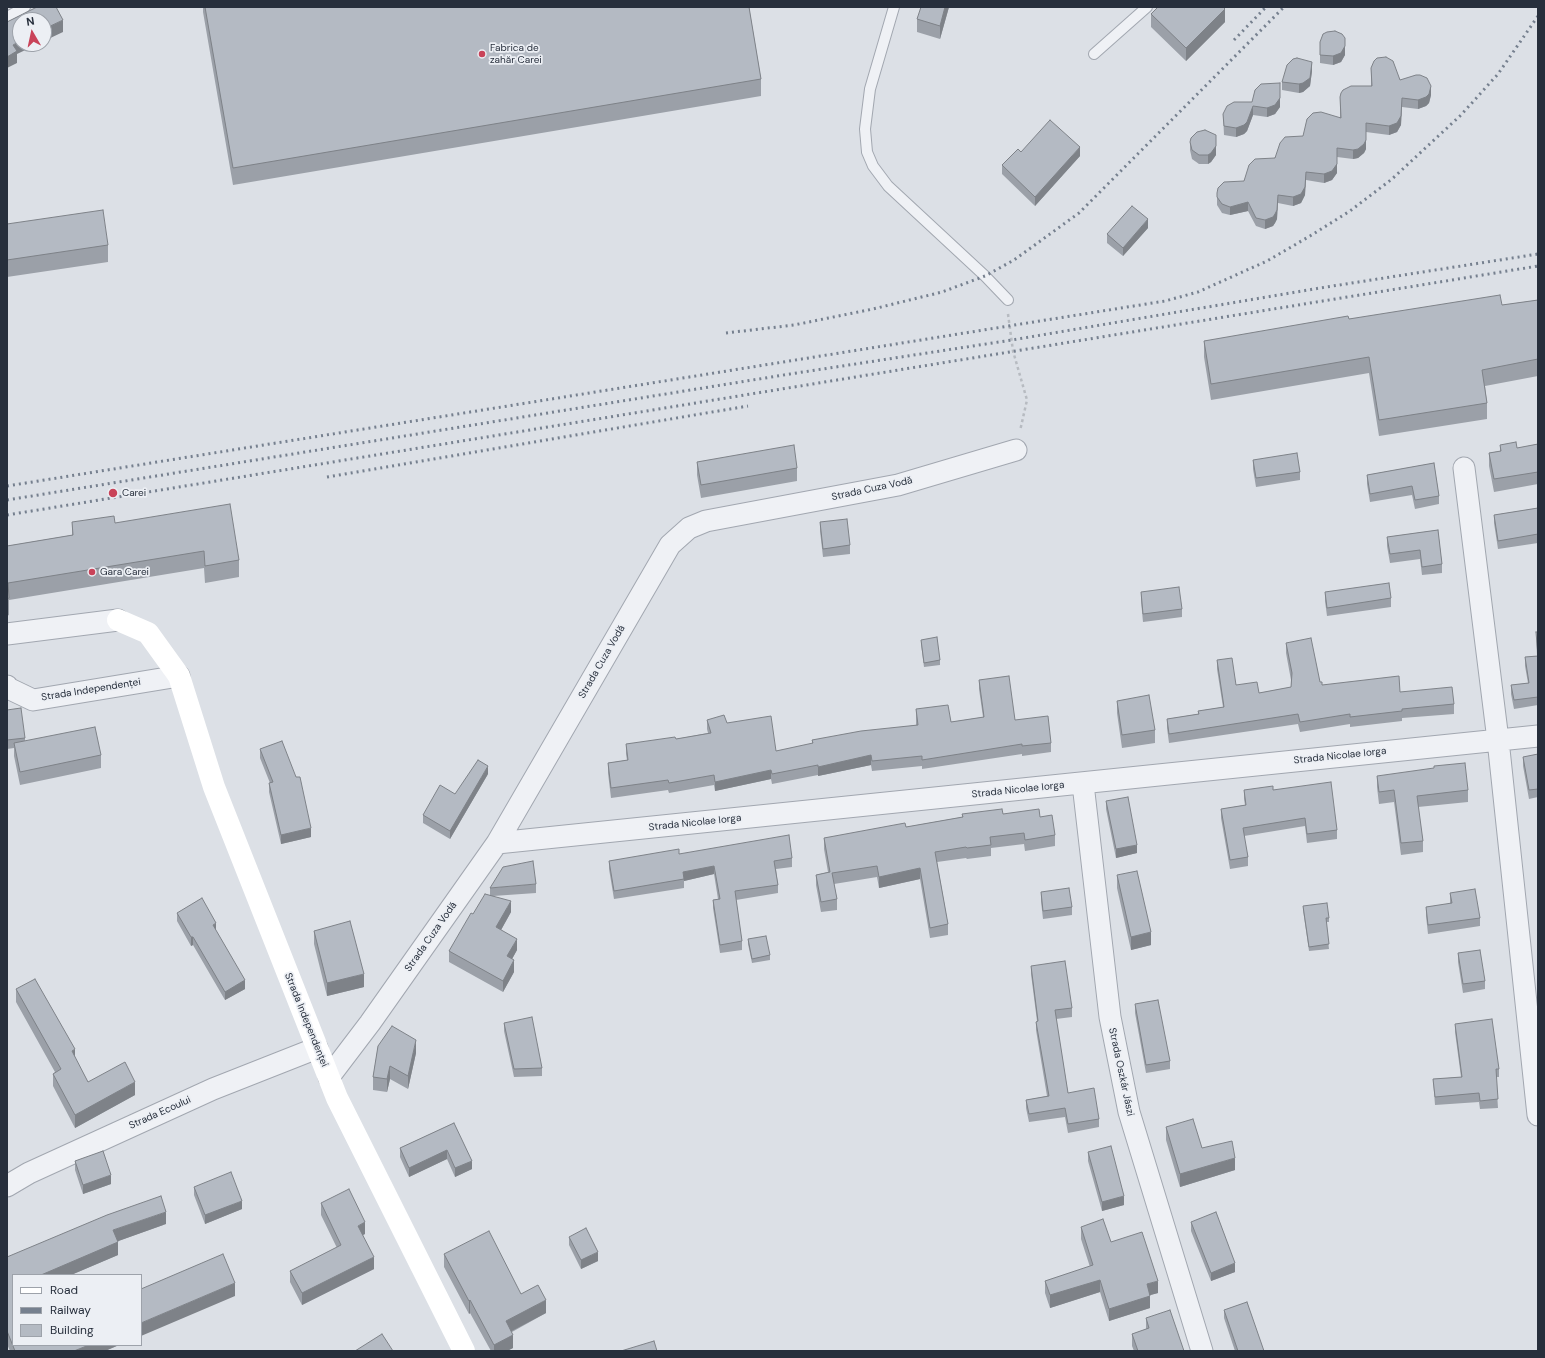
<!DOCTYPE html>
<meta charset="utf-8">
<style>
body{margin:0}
#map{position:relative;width:1545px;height:1358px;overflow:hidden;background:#dce0e6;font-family:"DM Sans",sans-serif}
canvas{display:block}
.frame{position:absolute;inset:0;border:8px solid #272f3c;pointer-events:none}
.legend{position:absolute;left:12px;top:1274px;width:130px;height:72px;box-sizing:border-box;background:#eceff4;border:1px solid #9da2aa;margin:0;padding:5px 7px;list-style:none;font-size:12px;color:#272f3c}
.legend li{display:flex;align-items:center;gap:8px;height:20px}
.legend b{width:20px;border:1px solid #9da2aa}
.north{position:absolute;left:12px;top:12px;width:40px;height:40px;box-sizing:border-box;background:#eceff4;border:1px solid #9da2aa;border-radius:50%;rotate:351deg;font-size:11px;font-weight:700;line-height:16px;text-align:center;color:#272f3c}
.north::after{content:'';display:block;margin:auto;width:14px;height:18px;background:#c94359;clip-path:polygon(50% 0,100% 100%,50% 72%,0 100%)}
</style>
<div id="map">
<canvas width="1545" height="1358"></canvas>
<div class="frame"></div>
<ul class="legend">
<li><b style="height:5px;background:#fff"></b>Road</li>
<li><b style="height:5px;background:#76808f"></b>Railway</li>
<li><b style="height:11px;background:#b4bac3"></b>Building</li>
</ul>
<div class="north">N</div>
</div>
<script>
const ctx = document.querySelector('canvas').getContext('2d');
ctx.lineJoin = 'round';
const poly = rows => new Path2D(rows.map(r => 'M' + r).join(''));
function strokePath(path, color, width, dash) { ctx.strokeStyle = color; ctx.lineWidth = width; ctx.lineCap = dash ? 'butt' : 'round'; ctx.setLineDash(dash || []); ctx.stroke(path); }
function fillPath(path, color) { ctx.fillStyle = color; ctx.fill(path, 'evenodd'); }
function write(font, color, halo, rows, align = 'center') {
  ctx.font = font + ' "DM Sans",sans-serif'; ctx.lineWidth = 3.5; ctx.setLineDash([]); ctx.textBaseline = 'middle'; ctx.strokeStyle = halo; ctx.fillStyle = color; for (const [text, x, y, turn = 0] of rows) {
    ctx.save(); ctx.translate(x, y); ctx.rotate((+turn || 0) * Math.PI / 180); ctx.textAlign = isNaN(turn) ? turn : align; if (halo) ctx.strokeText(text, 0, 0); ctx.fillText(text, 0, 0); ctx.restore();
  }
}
const lane = poly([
 [894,7,870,89,865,129,867,152,873,166,888,186,985,276,1008,300],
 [7,17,25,7],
 [1094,54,1147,7]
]);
const street = poly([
 [1464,468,1498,740,1538,1115],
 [7,634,118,620],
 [7,686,8,688,33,700,179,676],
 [1083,784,1110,1017,1129,1112,1202,1351],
 [497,843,1538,736],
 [329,1077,370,1023,497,843,670,545,689,528,706,521,898,485,1016,450],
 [7,1186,29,1173,213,1089,317,1048]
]);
strokePath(lane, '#a2a7b0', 12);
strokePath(street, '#a2a7b0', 23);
strokePath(poly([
 [1008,314,1013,351,1027,400,1020,431]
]), '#b7bbc1', 2.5, [3, 3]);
strokePath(lane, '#eff1f5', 10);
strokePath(street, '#eff1f5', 21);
strokePath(poly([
 [118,620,148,633,179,676,214,787,337,1098,464,1351]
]), '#fff', 22);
strokePath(poly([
 [1234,40,1266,7],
 [726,333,794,325,873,309,942,292,985,276,1014,260,1079,213,1284,7],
 [327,477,748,406],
 [7,486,1165,301,1198,292,1267,261,1310,236,1350,211,1392,179,1461,115,1498,74,1538,16],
 [7,500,790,374,1012,340,1320,288,1538,254],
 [7,515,1538,266]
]), '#76808f', 3, [2, 4]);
fillPath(poly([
 [203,7,749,7,761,79,761,96,233,185,203,12],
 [949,7,940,39,917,32,917,19],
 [1151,14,1225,22,1186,61,1151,27],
 [1320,42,1345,55,1341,62,1333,65,1320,63],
 [1371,68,1400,80,1431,95,1429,103,1426,106,1418,109,1402,107,1401,125,1397,132,1389,135,1366,132,1366,149,1364,153,1358,158,1353,159,1337,157,1337,173,1332,180,1324,183,1306,180,1305,195,1301,203,1293,206,1278,203,1277,219,1275,223,1273,226,1265,229,1256,226,1248,211,1230,215,1222,213,1217,205,1217,193,1244,181,1303,136,1340,118,1340,97,1371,86],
 [1312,71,1310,86,1303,92,1299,93,1282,90,1282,82],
 [1280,91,1280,107,1275,114,1267,117,1253,115,1247,131,1244,134,1236,137,1224,135,1223,114],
 [1190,142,1216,144,1216,155,1211,162,1208,164,1199,164,1192,159,1190,150],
 [1021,152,1080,156,1035,206,1002,174,1002,165],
 [7,224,108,245,108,262,7,277],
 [1148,228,1123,256,1107,243,1107,234],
 [1538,300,1538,376,1485,386,1487,403,1487,419,1379,436,1369,373,1211,400,1204,357,1204,341,1349,319,1502,305],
 [1538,444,1538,484,1494,492,1489,466,1489,453,1500,451,1500,445,1517,448],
 [1253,460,1300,472,1300,480,1256,487,1253,469],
 [697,462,797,468,797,481,701,498,697,475],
 [1434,463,1439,496,1439,504,1415,509,1412,495,1370,502,1367,484,1367,475],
 [1538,508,1538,543,1498,549,1494,523,1494,515],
 [72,522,115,523,239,560,239,577,205,583,204,568,9,600,9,615,7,616,7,546,72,535],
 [820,522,850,545,850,554,823,557,820,531],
 [1438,530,1442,564,1442,573,1422,575,1420,559,1390,563,1387,546,1387,537],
 [1141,592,1182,609,1182,617,1143,622,1141,601],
 [1325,592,1391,598,1391,607,1327,616,1325,601],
 [1536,632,1538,632,1538,705,1514,709,1511,694,1511,685,1528,683,1525,666,1525,657,1537,656],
 [921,640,940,660,940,665,924,667,921,644],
 [1286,643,1322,685,1400,692,1454,704,1454,714,1402,718,1402,721,1350,727,1350,724,1300,732,1298,724,1169,743,1167,728,1167,719,1198,714,1198,711,1223,707,1217,669,1217,660,1236,685,1259,693,1291,687,1291,680,1286,653],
 [979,680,1015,720,1051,743,1051,752,1022,756,1022,754,922,769,922,766,872,771,871,765,818,776,818,775,772,784,771,779,715,791,714,785,669,793,668,790,611,798,608,773,608,763,627,760,626,754,626,744,676,739,708,733,707,729,707,720,727,723,776,751,812,744,812,740,916,725,916,709,951,722,983,717,979,689],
 [1117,701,1155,730,1155,743,1122,748,1117,713],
 [7,710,25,738,25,741,101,755,101,768,20,785,14,756,14,748,7,749],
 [260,749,311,837,281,844,269,792,269,783,270,783,260,758],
 [1538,754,1538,797,1529,799,1523,766,1523,757],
 [488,774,450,839,423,823,423,815,455,794],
 [1377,776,1468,790,1468,802,1418,807,1423,841,1423,852,1401,855,1394,802,1379,804,1377,787],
 [1244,790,1273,790,1337,830,1337,839,1307,843,1305,826,1244,836,1248,857,1248,866,1230,869,1221,818,1221,809,1245,805,1244,799],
 [1106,801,1137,853,1116,858,1106,809],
 [962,814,1003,814,1040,817,1055,835,1055,846,1025,851,1024,844,991,848,991,856,967,859,966,858,937,862,948,924,948,935,930,938,920,879,879,888,877,877,834,884,837,899,837,910,821,912,816,885,816,875,828,872,824,849,824,838,906,827,962,817],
 [679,854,792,858,792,867,776,869,778,885,778,893,736,900,742,941,742,950,720,953,713,908,713,900,718,899,714,874,684,881,684,888,614,899,609,869,609,861],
 [1117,875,1151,945,1131,950,1117,888],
 [536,884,536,893,493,896,511,912,501,930,517,950,512,959,514,972,503,992,449,962,449,951,473,914,490,895,490,888],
 [1041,892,1072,907,1072,915,1043,919,1041,901],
 [1450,893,1480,918,1480,926,1428,934,1426,916,1426,907,1450,904],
 [1303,906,1329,918,1329,922,1326,922,1329,949,1309,951,1303,910],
 [177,913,216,931,245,989,225,1000,193,945,191,946,177,921],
 [314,931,364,987,327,996,314,944],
 [748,939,770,955,770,960,752,963,748,944],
 [1458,953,1485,981,1485,989,1463,993,1458,962],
 [1031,966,1072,1008,1072,1017,1056,1019,1068,1093,1099,1119,1099,1127,1068,1133,1065,1117,1029,1122,1026,1108,1026,1100,1047,1096,1036,1030,1036,1022,1037,1021,1031,974],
 [16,989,75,1058,88,1082,135,1095,75,1128,53,1086,53,1074,55,1072,16,1002],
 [1135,1004,1170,1061,1170,1069,1146,1073,1135,1013],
 [504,1023,542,1068,542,1076,514,1077,504,1031],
 [1455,1024,1499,1069,1499,1077,1496,1077,1498,1108,1480,1109,1479,1102,1435,1105,1433,1079,1461,1077,1455,1032],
 [378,1046,416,1053,408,1089,390,1079,387,1092,373,1090,373,1077],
 [454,1123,472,1169,455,1177,447,1159,409,1177,400,1157,400,1148],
 [1166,1127,1202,1148,1235,1170,1180,1187,1166,1140],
 [1088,1152,1124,1205,1102,1211,1088,1161],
 [75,1161,111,1184,83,1194,75,1170],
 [194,1187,242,1209,205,1224,194,1195],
 [321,1203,365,1234,363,1235,374,1269,302,1305,290,1282,290,1271,337,1248,321,1215],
 [1191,1222,1235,1272,1211,1281,1191,1231],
 [166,1224,118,1241,118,1255,71,1275,13,1275,13,1345,119,1345,105,1351,10,1351,7,1344,7,1257],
 [1081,1227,1111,1242,1158,1293,1150,1295,1150,1308,1109,1321,1100,1292,1050,1308,1045,1293,1045,1281,1090,1267,1081,1239],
 [569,1237,598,1261,581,1269,569,1245],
 [444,1254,521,1294,546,1313,512,1332,513,1348,507,1351,491,1351,470,1313,469,1314,444,1267],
 [1224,1310,1264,1351,1235,1351,1224,1318],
 [1146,1318,1184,1351,1134,1351,1132,1346,1132,1334,1146,1329]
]), '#9ba0a8');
fillPath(poly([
 [945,7,949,7,940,39,940,26],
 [1225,9,1225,22,1186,61,1186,48],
 [63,20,63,32,44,41,44,29],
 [20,41,20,44,38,44,17,54,17,63,7,68,7,57,13,45],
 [1345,46,1345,55,1341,62,1333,65,1333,56],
 [1312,62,1312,71,1310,86,1303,92,1299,93,1299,84],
 [1280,83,1280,107,1275,114,1267,117,1267,108],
 [1431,86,1431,95,1429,103,1426,106,1418,109,1418,100],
 [1402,98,1401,125,1397,132,1389,135,1389,126],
 [1253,106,1253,115,1247,131,1244,134,1236,137,1236,128],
 [1366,123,1366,149,1364,153,1358,158,1353,159,1353,150],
 [1216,135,1216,155,1211,162,1208,164,1208,155],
 [1080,147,1080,156,1035,206,1035,197],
 [1337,148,1337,173,1332,180,1324,183,1324,174],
 [1306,172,1305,195,1301,203,1293,206,1293,197],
 [1278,195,1277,219,1275,223,1273,226,1265,229,1265,220],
 [1248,202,1248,211,1230,215,1230,207],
 [1148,219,1148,228,1123,256,1123,248],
 [871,755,871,765,818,776,818,767],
 [488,766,488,774,450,839,450,831],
 [771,770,771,779,715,791,715,782],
 [311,828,311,837,281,844,281,835],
 [1137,845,1137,853,1116,858,1116,849],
 [714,866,714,874,684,881,683,872],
 [920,868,920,879,879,888,879,877],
 [511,901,511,912,496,939,496,927],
 [216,923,216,932,213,925],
 [1151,932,1151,945,1131,950,1131,937],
 [191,937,193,937,193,945,191,946],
 [517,939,517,950,507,968,507,956],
 [514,960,514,972,503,992,503,981],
 [364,974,364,987,327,996,327,983],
 [245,980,245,989,225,1000,225,992],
 [416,1040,416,1053,408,1089,408,1076],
 [75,1049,75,1062,72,1051],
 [390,1066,390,1079,387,1092,387,1079],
 [135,1082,135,1095,75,1128,75,1115],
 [447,1150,447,1159,409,1177,409,1168],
 [1235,1158,1235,1170,1180,1187,1180,1174],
 [472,1161,472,1169,455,1177,455,1168],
 [111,1175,111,1184,83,1194,83,1185],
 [1124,1196,1124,1205,1102,1211,1102,1202],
 [242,1201,242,1209,205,1224,205,1215],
 [166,1212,166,1224,113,1243,113,1230],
 [365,1222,365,1234,358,1237,358,1226],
 [118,1242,118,1255,71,1275,41,1275],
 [598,1252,598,1261,581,1269,581,1260],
 [374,1257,374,1269,302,1305,302,1293],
 [1235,1263,1235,1272,1211,1281,1211,1273],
 [1100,1280,1100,1292,1050,1308,1050,1295],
 [1158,1281,1158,1293,1147,1296,1147,1284],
 [235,1283,235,1296,141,1336,141,1323],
 [1150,1296,1150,1308,1109,1321,1109,1309],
 [470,1300,470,1313,469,1314,469,1301],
 [546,1300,546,1313,506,1334,506,1321],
 [513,1335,513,1348,507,1351,494,1351,494,1345],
 [89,1345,119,1345,105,1351,74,1351]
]), '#7e8288');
const building = poly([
 [37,7,56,7,63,20,44,29,44,20,20,20,20,41,13,45,17,51,7,57,7,22,37,7],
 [205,7,749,7,761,79,233,168,205,7],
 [921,7,945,7,940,26,917,19,921,7],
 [1158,7,1223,7,1225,9,1186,48,1151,14,1158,7],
 [1335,31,1342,34,1345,38,1345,46,1341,53,1333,56,1320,55,1320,42,1323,34,1327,32,1335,31],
 [1386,57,1393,61,1400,80,1416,75,1420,75,1427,78,1431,86,1429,94,1426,97,1418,100,1402,98,1401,116,1397,123,1389,126,1366,123,1366,140,1364,144,1358,149,1353,150,1337,148,1337,164,1332,171,1324,174,1306,172,1305,187,1301,194,1293,197,1278,195,1277,210,1275,214,1273,217,1265,220,1256,218,1248,202,1230,207,1222,204,1217,197,1217,193,1218,188,1224,182,1244,181,1249,165,1255,159,1275,158,1280,143,1285,137,1303,136,1307,119,1313,113,1321,112,1341,118,1340,97,1341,93,1343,90,1351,86,1372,86,1371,68,1374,61,1377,58,1386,57],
 [1297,58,1312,62,1310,78,1303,83,1299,84,1282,82,1287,65,1293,59,1297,58],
 [1280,83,1280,98,1275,105,1267,108,1253,106,1247,122,1244,125,1236,128,1224,126,1223,114,1227,106,1234,102,1252,102,1255,90,1261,84,1280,83],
 [1050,120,1080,147,1035,197,1002,165,1018,149,1021,152,1050,120],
 [1205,130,1216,135,1216,146,1211,153,1208,155,1199,155,1192,150,1190,142,1191,138,1197,132,1205,130],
 [1132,206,1148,219,1123,248,1107,234,1132,206],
 [103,210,108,245,7,260,7,224,103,210],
 [1500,295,1502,305,1538,300,1538,359,1482,370,1487,403,1379,420,1369,357,1211,384,1204,341,1348,316,1349,319,1500,295],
 [1516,442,1517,448,1538,444,1538,472,1494,479,1489,453,1501,451,1500,445,1516,442],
 [794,445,797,468,701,485,697,462,794,445],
 [1297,453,1300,472,1256,478,1253,460,1297,453],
 [1434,463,1439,496,1415,500,1412,486,1370,494,1367,475,1434,463],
 [230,504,239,560,205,566,204,551,8,583,9,598,7,599,7,546,73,535,72,522,114,516,115,523,230,504],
 [1538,508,1538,534,1498,541,1494,515,1538,508],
 [847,519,850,545,823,549,820,522,847,519],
 [1438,530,1442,564,1422,567,1420,550,1390,554,1387,537,1438,530],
 [1389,583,1391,598,1327,608,1325,592,1389,583],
 [1179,587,1182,609,1143,614,1141,592,1179,587],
 [1536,632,1538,632,1538,697,1514,700,1511,685,1529,683,1525,657,1538,656,1536,632],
 [937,637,940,660,924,663,921,640,937,637],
 [1311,638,1320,682,1322,682,1322,685,1399,676,1400,692,1452,687,1454,704,1402,709,1402,711,1350,717,1350,714,1300,722,1298,714,1169,734,1167,719,1199,714,1198,711,1224,707,1217,660,1232,658,1236,685,1257,682,1259,693,1291,687,1292,673,1286,643,1311,638],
 [1009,676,1015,720,1048,716,1051,743,1022,746,1022,744,922,760,922,756,872,761,871,755,818,767,818,765,772,774,771,770,715,782,714,775,669,783,668,780,611,788,608,763,628,760,626,744,675,737,676,739,711,733,707,720,724,715,727,723,771,716,776,751,813,743,812,740,861,731,918,725,916,709,948,705,951,722,984,717,979,680,1009,676],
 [1149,695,1155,730,1122,735,1117,701,1149,695],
 [21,708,25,738,7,740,7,710,21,708],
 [95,727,101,755,20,772,14,743,95,727],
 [282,741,296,777,300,777,311,828,281,835,269,783,273,782,260,749,282,741],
 [1538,754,1538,789,1529,790,1523,757,1538,754],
 [478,760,488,766,450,831,423,815,440,785,455,794,478,760],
 [1465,763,1468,790,1417,796,1423,841,1401,843,1394,790,1379,792,1377,776,1434,768,1434,766,1465,763],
 [1331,782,1337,830,1307,834,1305,818,1243,828,1248,857,1230,860,1221,809,1246,805,1244,790,1273,786,1273,790,1331,782],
 [1128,797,1137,845,1116,849,1106,801,1128,797],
 [1002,809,1003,814,1039,809,1040,817,1052,815,1055,835,1025,840,1024,833,990,837,991,845,967,848,966,847,935,852,948,924,930,928,920,868,879,877,877,866,832,873,837,899,821,902,816,875,830,872,824,838,905,823,906,827,963,817,962,814,1002,809],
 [789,835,792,858,774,861,778,885,735,891,742,941,720,945,713,900,720,899,714,866,683,872,684,879,614,891,609,861,679,849,679,854,789,835],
 [533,861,536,884,490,888,503,867,533,861],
 [1137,871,1151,932,1131,937,1117,875,1137,871],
 [1069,888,1072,907,1043,911,1041,892,1069,888],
 [1475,889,1480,918,1428,925,1426,907,1452,903,1450,893,1475,889],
 [485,894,511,901,496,927,517,939,507,956,514,960,503,981,449,951,471,913,473,914,485,894],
 [202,898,216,923,213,925,245,980,225,992,193,937,191,937,177,913,202,898],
 [1327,903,1329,918,1326,918,1329,944,1309,947,1303,906,1327,903],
 [350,921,364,974,327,983,314,931,350,921],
 [766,936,770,955,752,959,748,939,766,936],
 [1480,950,1485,981,1463,984,1458,953,1480,950],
 [1065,961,1072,1008,1055,1010,1068,1093,1094,1088,1099,1119,1068,1124,1065,1108,1029,1114,1026,1100,1049,1096,1036,1022,1038,1021,1031,966,1065,961],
 [35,979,75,1049,72,1051,88,1082,125,1062,135,1082,75,1115,53,1074,61,1069,16,989,35,979],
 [1158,1000,1170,1061,1146,1065,1135,1004,1158,1000],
 [532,1017,542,1068,514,1069,504,1023,532,1017],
 [1492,1019,1499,1069,1496,1069,1498,1099,1480,1101,1479,1093,1435,1097,1433,1079,1462,1077,1455,1024,1492,1019],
 [392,1026,416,1040,408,1076,390,1066,387,1079,373,1077,378,1046,392,1026],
 [1193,1119,1202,1148,1232,1141,1235,1158,1180,1174,1166,1127,1193,1119],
 [454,1123,472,1161,455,1168,447,1150,409,1168,400,1148,454,1123],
 [1111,1146,1124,1196,1102,1202,1088,1152,1111,1146],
 [103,1151,111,1175,83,1185,75,1161,103,1151],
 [231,1172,242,1201,205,1215,194,1187,231,1172],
 [349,1189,365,1222,358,1226,374,1257,302,1293,290,1271,341,1245,321,1203,349,1189],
 [161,1196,166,1212,113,1230,118,1242,41,1275,13,1275,13,1345,89,1345,74,1351,15,1351,7,1331,7,1257,107,1215,161,1196],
 [1216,1212,1235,1263,1211,1273,1191,1222,1216,1212],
 [1103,1219,1111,1242,1142,1232,1158,1281,1147,1284,1150,1296,1109,1309,1100,1280,1050,1295,1045,1281,1093,1265,1081,1227,1103,1219],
 [586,1228,598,1252,581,1260,569,1237,586,1228],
 [489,1231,521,1294,538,1285,546,1300,506,1321,513,1335,494,1345,470,1300,469,1301,444,1254,489,1231],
 [223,1254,235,1283,141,1323,141,1289,223,1254],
 [1247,1302,1264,1351,1238,1351,1224,1310,1247,1302],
 [1170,1310,1184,1351,1138,1351,1132,1334,1149,1328,1146,1318,1170,1310],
 [382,1334,393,1351,355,1351,382,1334],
 [654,1341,657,1351,621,1351,654,1341]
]);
fillPath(building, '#b4bac3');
strokePath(building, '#7e8288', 1);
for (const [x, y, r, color] of [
 [482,54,4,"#c94359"],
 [113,493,5,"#c94359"],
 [92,572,4,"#c94359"]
]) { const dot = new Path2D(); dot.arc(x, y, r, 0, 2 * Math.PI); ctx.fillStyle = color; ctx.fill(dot); strokePath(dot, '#eceff4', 1.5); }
write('10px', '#272f3c', '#eceff4', [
 ["Fabrica de",490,48],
 ["zahăr Carei",490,60],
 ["Carei",122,493],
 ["Gara Carei",100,572]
], 'left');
write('10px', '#272f3c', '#eceff4', [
 ["Strada Cuza Vodă",872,489,-12],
 ["Strada Cuza Vodă",602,662,-60],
 ["Strada Independenței",91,690,-9],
 ["Strada Nicolae Iorga",1340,756,-6],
 ["Strada Nicolae Iorga",1018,790,-6],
 ["Strada Nicolae Iorga",695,823,-6],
 ["Strada Cuza Vodă",431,937,-55],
 ["Strada Independenței",306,1020,68],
 ["Strada Oszkár Jászi",1121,1072,78],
 ["Strada Ecoului",160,1113,-24]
]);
</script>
